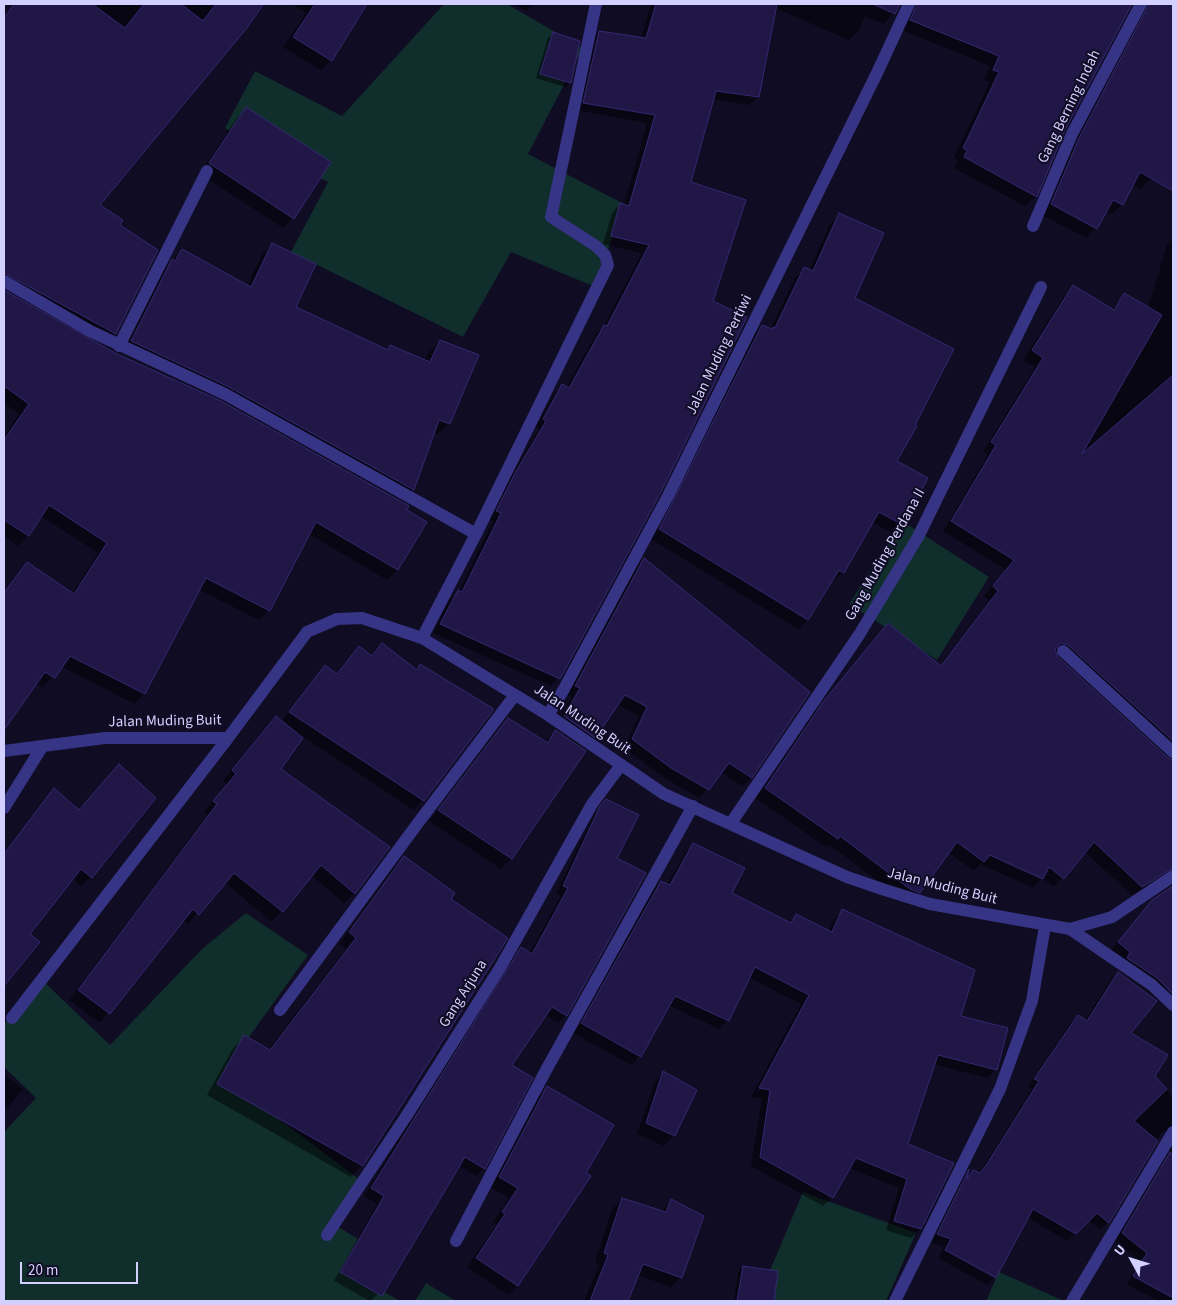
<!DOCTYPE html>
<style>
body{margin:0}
#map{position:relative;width:1177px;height:1305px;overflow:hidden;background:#100c23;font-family:"Source Sans 3",sans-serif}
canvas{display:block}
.frame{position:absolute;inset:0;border:5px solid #d3cfff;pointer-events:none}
.north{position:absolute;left:1107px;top:1235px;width:50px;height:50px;-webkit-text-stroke:4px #100c23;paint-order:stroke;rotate:309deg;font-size:14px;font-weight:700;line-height:20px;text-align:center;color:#d3cfff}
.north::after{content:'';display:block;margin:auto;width:18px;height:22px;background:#d3cfff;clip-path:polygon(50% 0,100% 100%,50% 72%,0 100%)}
.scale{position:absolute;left:20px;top:1262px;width:118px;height:22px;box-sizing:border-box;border:2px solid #d3cfff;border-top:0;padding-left:6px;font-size:15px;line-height:18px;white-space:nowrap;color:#d3cfff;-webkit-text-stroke:4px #100c23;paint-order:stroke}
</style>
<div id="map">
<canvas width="1177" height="1305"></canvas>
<div class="frame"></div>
<div class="north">U</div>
<div class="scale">20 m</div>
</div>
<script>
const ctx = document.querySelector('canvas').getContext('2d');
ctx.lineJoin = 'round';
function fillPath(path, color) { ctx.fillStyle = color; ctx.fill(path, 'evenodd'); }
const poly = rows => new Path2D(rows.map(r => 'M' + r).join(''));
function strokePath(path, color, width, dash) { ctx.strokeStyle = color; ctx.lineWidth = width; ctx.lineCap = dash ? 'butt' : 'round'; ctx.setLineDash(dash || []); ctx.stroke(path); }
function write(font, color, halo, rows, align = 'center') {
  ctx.font = font + ' "Source Sans 3",sans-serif'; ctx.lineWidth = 4; ctx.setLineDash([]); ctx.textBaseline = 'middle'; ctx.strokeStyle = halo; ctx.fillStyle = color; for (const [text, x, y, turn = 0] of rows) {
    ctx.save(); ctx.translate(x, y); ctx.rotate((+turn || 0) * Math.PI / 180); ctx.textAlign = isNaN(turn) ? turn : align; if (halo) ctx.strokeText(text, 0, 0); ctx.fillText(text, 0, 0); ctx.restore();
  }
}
fillPath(poly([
 [444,4,507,4,583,48,528,154,626,205,593,286,511,252,463,337,291,252,328,182,225,128,255,71,342,116],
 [902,521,989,577,937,660,849,604],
 [246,913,308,955,221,1076,359,1179,332,1223,381,1253,365,1281,400,1301,4,1301,4,1132,36,1098,4,1067,4,1024,42,980,110,1045,202,949],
 [803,1192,916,1233,886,1301,757,1301],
 [999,1272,1064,1301,1065,1301,986,1301],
 [426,1283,456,1301,415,1301]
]), '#0f2e2c');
fillPath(poly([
 [13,4,266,4,99,206,118,225,115,333,105,344,4,287,4,17],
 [293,4,363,4,331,60,321,70,283,47,306,13],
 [513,4,534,4,527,11],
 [651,4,1173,4,1173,145,1170,143,1151,178,1141,189,1132,184,1122,204,1112,214,1106,211,1096,228,1086,238,1042,215,1134,6,1129,7,1064,130,1036,196,1025,206,954,168,958,160,954,158,990,82,984,80,990,66,901,30,902,6,898,7,884,24,865,16,859,30,849,40,775,8,758,97,749,105,712,99,559,678,551,686,433,633,450,599,459,592,493,521,489,519,507,483,539,429,536,427,554,394,562,386,566,388,596,334,603,327,642,253,603,244,612,213,620,204,624,205,647,123,576,110,591,40,599,32,641,39],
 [553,34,570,83,565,87,536,78,548,38],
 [247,108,329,162,293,218,283,228,200,174,237,118],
 [840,214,853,299,913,426,895,461,902,524,892,533,872,522,843,572,833,581,831,580,808,619,798,629,651,539,753,335,762,326,770,330,795,278,804,269,809,271,830,224],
 [1173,239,1173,843,1167,850,1173,855,1173,980,1157,997,1118,968,1109,952,1143,911,1172,888,1166,877,1158,878,1132,895,1085,852,1054,887,1042,878,1033,888,980,864,974,871,948,852,910,901,900,898,830,845,827,848,756,798,814,713,888,625,940,666,990,601,984,596,1006,570,943,531,988,455,983,452,1035,367,1023,360,1064,296,1074,286,1111,310,1124,294,1148,308,1167,245],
 [1054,653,1059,654,1172,760,1167,759],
 [984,851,1040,876,1040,879,983,853],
 [272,244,294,308,386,350,391,346,425,361,429,352,440,341,477,356,449,424,438,434,433,432,413,489,403,500,218,397,121,352,162,271,182,251,247,286,262,255],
 [4,292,85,339,221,402,397,570,387,580,309,534,269,610,259,620,198,589,144,694,134,704,61,666,43,688,36,683,8,719,4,716,4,592,27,564,72,594,98,553,41,516,28,535,18,546,4,536,4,437,19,414,4,403],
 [644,559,809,692,751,778,742,786,721,772,699,798,662,776,624,748,639,716,617,704,586,745,556,725,572,697,567,695,635,568],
 [382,644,415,670,420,666,492,710,414,810,302,736,280,769,389,847,354,894,344,903,311,875,272,922,224,882,188,924,183,919,100,1023,69,1000,208,814,204,812,227,784,223,781,266,727,276,717,281,722,325,667,335,675,359,648,370,657],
 [508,720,545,742,556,732,585,751,511,859,501,869,429,821],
 [54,790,91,877,81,886,72,878,29,935,4,984,4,853],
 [606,800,615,858,566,1015,558,1023,545,1015,510,1065,484,1168,476,1176,459,1165,391,1268,378,1294,370,1301,334,1281,377,1204,364,1196,513,956,521,949,529,954,561,896,556,894,593,816],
 [694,844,730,893,788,923,796,915,828,932,834,919,843,911,960,1017,996,1069,987,1078,933,1064,906,1145,920,1229,911,1238,886,1230,899,1188,849,1168,832,1198,823,1206,751,1166,762,1099,751,1097,801,1004,748,977,728,1020,719,1029,668,1005,640,1056,631,1065,573,1033,652,891,661,882,667,885,685,853],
 [404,858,449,899,362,1165,351,1177,207,1095,233,1048,245,1037,268,1050,346,949,339,944,393,869],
 [1118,973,1129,1034,1153,1076,1173,1097,1173,1301,1158,1301,1127,1284,1140,1261,1115,1241,1173,1145,1173,1137,1169,1132,1162,1132,1108,1222,1101,1230,1088,1220,1067,1241,1027,1217,995,1277,987,1285,938,1258,944,1247,930,1242,962,1178,967,1173,965,1179,973,1172,979,1174,1032,1089,1027,1087,1070,1024,1078,1016,1085,1021,1110,981],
 [663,1073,695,1091,674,1136,664,1146,637,1134,654,1083],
 [4,1074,23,1089,4,1112],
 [547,1088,584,1174,589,1177,517,1286,508,1295,467,1267,497,1224,493,1222,509,1198,490,1187,538,1097],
 [622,1199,661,1211,671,1201,681,1277,671,1287,637,1275,627,1301,584,1301,599,1265,595,1263,612,1209],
 [743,1267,777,1272,772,1301,734,1301,738,1272]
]), '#0007');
const building = poly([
 [14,4,92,4,125,28,144,4,181,4,203,21,216,4,264,4,246,29,100,205,123,220,120,225,158,250,116,334,4,273,4,18,14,4],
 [315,4,367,4,332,61,293,37,315,4],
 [656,4,777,4,759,97,716,91,691,182,746,200,713,301,747,317,661,492,560,679,440,624,458,590,462,592,501,513,496,511,515,473,546,421,543,419,562,384,569,388,604,325,607,326,649,245,611,236,620,203,629,206,655,115,583,103,599,31,646,38,656,4],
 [873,4,900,4,895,14,873,4],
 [917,4,1132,4,1065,130,1037,197,964,157,967,150,963,148,999,72,993,70,999,56,910,20,917,4],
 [1149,4,1173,4,1173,191,1140,172,1123,205,1113,200,1097,229,1051,204,1079,138,1149,4],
 [553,32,580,41,571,83,540,74,553,32],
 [246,107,331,162,294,219,209,163,246,107],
 [839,213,884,233,855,298,954,349,915,425,917,426,897,461,928,478,903,525,879,512,844,573,839,570,808,620,659,529,762,325,772,329,773,327,775,328,804,267,813,271,839,213],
 [272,243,316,264,296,307,388,350,390,345,430,362,440,340,479,355,450,424,439,420,414,490,229,387,131,341,172,259,175,261,182,249,251,287,272,243],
 [1073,285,1114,310,1124,293,1162,315,1082,454,1173,375,1173,741,1068,645,1060,643,1055,650,1058,657,1168,758,1173,760,1173,868,1142,887,1094,842,1064,879,1049,867,1043,879,990,855,984,862,957,842,920,893,910,889,840,836,838,839,765,788,823,702,888,623,941,666,998,591,993,586,1014,560,951,521,996,445,991,442,1043,358,1032,350,1073,285],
 [4,290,115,353,221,401,409,506,407,510,427,522,398,570,316,522,270,611,206,578,145,694,70,656,55,678,45,672,4,730,4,593,27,562,74,594,107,543,49,505,29,536,4,520,4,440,29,404,4,386,4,290],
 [644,558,810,692,752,778,729,763,709,790,671,768,632,739,647,707,625,695,595,738,564,716,580,688,575,686,644,558],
 [382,643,417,670,420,664,494,709,424,801,289,712,325,665,337,674,359,646,372,656,382,643],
 [276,716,303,738,281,769,390,847,355,894,321,865,283,912,234,873,199,915,193,909,110,1014,78,990,217,804,213,801,236,774,232,770,276,716],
 [508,718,548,743,555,730,586,751,512,859,438,810,508,718],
 [119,764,156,798,92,878,81,869,30,934,40,942,4,986,4,854,54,788,79,810,119,764],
 [606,799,639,815,617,858,646,873,567,1016,552,1007,512,1065,533,1078,485,1169,465,1157,382,1296,340,1272,384,1196,371,1188,521,947,532,954,568,888,563,886,600,806,606,799],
 [693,843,745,868,732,893,791,923,796,914,832,932,842,909,975,970,961,1016,1008,1028,997,1070,938,1055,908,1144,954,1163,921,1229,894,1221,907,1179,856,1158,833,1198,760,1157,770,1090,759,1088,809,995,755,967,729,1021,675,996,641,1057,581,1023,661,881,670,885,693,843],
 [404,856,455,893,451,899,508,938,363,1166,217,1084,244,1035,270,1050,356,938,349,932,404,856],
 [1173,886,1173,994,1157,978,1127,958,1130,952,1118,942,1152,900,1173,886],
 [1118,972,1157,1001,1131,1033,1168,1055,1155,1076,1167,1089,1134,1121,1158,1141,1109,1223,1097,1213,1076,1234,1033,1209,996,1278,945,1250,951,1239,937,1234,969,1169,967,1179,973,1170,980,1173,985,1167,1039,1081,1034,1079,1078,1015,1087,1021,1118,972],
 [663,1071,697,1090,675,1136,646,1123,663,1071],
 [547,1086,614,1125,586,1173,591,1176,518,1286,476,1258,505,1214,502,1212,518,1188,499,1177,547,1086],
 [1170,1152,1173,1155,1173,1298,1133,1276,1147,1253,1122,1233,1170,1152],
 [622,1198,666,1212,671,1199,704,1216,682,1278,643,1264,628,1301,590,1301,608,1255,604,1253,622,1198],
 [743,1266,778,1271,774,1301,737,1301,743,1266]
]);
fillPath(building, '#201746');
strokePath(building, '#352873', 1);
strokePath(poly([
 [1033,226,1072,134,1141,4],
 [4,281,90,331,225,394,476,534],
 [119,346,207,171],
 [422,638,476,534,608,265,605,255,596,246,551,217,596,4],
 [1063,651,1173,752],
 [548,715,564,689,668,496,877,73,909,4],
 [4,751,105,738,228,738,307,632,337,619,362,618,422,638,548,715,664,794,847,877,885,890,930,904,1070,929,1112,917,1173,876],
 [4,808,42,747],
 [731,823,859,635,918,537,1041,287],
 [1070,929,1152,985,1173,1005],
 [280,1010,418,823,515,695],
 [12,1018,228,738],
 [327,1235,407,1115,500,968,592,804,621,765],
 [456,1241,545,1072,693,806],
 [895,1301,1000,1089,1032,1001,1045,926],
 [1072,1301,1173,1132]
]), '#363485', 12);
write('15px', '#d3cfff', '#100c23', [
 ["Gang Berning Indah",1070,107,-64],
 ["Jalan Muding Pertiwi",720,355,-64],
 ["Gang Muding Perdana II",886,555,-61],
 ["Jalan Muding Buit",582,720,34],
 ["Jalan Muding Buit",165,722,-1],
 ["Jalan Muding Buit",942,887,14],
 ["Gang Arjuna",464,994,-58]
]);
</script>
